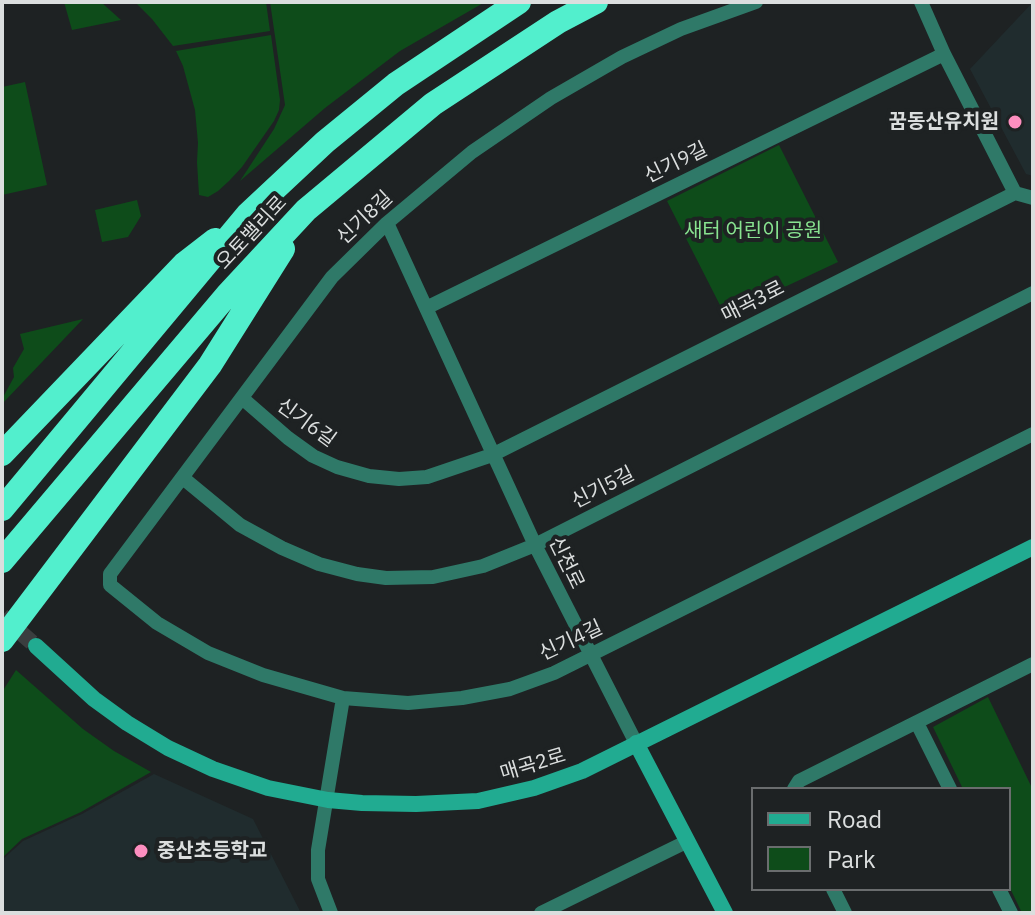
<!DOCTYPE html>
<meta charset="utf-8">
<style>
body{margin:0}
#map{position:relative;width:1035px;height:915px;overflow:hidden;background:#1e2223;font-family:"IBM Plex Sans",sans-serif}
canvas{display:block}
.frame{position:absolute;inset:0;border:4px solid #dbdede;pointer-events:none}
.legend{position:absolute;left:751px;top:787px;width:260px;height:104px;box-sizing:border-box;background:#1e2223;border:2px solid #6a6d6e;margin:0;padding:10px 14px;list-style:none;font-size:24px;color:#dbdede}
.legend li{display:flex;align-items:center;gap:16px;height:40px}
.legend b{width:40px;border:2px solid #6a6d6e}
</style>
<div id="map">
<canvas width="1035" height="915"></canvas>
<div class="frame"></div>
<ul class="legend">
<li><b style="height:10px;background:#21ab91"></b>Road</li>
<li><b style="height:22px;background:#0e4c1a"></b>Park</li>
</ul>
</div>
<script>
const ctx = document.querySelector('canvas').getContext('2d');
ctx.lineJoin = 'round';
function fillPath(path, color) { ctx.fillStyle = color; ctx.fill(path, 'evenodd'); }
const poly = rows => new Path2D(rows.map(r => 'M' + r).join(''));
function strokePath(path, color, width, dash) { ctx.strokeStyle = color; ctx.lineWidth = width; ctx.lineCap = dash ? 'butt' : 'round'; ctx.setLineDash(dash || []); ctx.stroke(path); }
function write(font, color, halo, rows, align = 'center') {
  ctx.font = font + ' "IBM Plex Sans","Noto Sans KR",sans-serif'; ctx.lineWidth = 8; ctx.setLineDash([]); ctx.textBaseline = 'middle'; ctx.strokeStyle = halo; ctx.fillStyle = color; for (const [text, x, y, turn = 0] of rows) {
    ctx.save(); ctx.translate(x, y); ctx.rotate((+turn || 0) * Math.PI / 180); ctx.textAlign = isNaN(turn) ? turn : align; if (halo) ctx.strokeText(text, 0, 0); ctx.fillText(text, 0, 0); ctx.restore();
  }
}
fillPath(poly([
 [1033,2,1033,176,1026,174,970,69],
 [154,774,253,819,301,913,2,913,2,860,23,841,82,814]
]), '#202c2e');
fillPath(poly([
 [64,2,101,2,121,20,72,30],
 [135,2,266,2,270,31,173,46,152,19],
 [270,2,485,2,400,51,325,108,240,181,274,129,285,105],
 [271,35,280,100,279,110,274,121,242,167,229,181,218,191,208,197,199,195,197,162,198,143,195,110,183,66,176,51],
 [25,82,47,185,2,195,2,87],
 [779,145,838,262,725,315,667,201],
 [137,200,141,216,128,237,102,242,95,210],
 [83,319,2,404,2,399,14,377,13,368,24,349,20,334],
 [16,670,83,729,114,751,151,772,81,812,22,839,2,858,2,692],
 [988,697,1033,790,1033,913,1022,913,1009,886,1009,789,963,789,933,727]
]), '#0e4c1a');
strokePath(poly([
 [2,616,36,646]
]), '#3a3e3f', 16, [16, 8]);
strokePath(poly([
 [756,2,681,29,622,57,551,98,472,152,387,223,332,277,110,574,110,585,157,623,208,653,263,675,343,698,408,703,462,698,510,689,554,673,1033,434],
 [921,2,944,54,1015,193],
 [387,223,535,545,636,743],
 [426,308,944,54],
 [242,398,288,438,313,456,337,467,369,476,399,479,427,477,492,455,1015,193,1033,198],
 [183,478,240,525,282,548,319,564,357,574,386,578,433,577,483,566,535,545,1033,293],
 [917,723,950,789],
 [794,789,799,781,1033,664],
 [833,889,845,913],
 [999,889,1011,913],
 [331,913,318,879,318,850,343,698],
 [541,913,688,841]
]), '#2f7968', 14);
strokePath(poly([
 [36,646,94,699,127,723,168,748,213,769,268,788,328,800,362,803,416,804,478,801,534,788,582,771,1033,547],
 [636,743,725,913]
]), '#21ab91', 16);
strokePath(poly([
 [2,454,184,264,215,240],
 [2,509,248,214,325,142,396,84,519,2],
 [2,561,227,295,306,210,433,104,558,22,596,2],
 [2,640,210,365,283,249]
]), '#52efcd', 24);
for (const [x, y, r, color] of [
 [1015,122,8,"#fd8ebf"],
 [141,851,8,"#fd8ebf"]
]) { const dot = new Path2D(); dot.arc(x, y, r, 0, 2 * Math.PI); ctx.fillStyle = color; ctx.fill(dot); strokePath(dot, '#1e2223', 3); }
write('bold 20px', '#dbdede', '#1e2223', [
 ["꿈동산유치원",999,122],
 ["중산초등학교",157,851,"left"]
], 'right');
write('20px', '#dbdede', '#1e2223', [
 ["신기9길",676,163,-26],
 ["신기8길",365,218,-43],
 ["오토밸리로",252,233,-47],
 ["매곡3로",753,302,-27],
 ["신기6길",306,423,36],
 ["신기5길",603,488,-27],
 ["신천로",566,563,64],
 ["신기4길",571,641,-25],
 ["매곡2로",533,765,-17]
]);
write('20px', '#88e390', '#1e2223', [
 ["새터 어린이 공원",753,231]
]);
</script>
